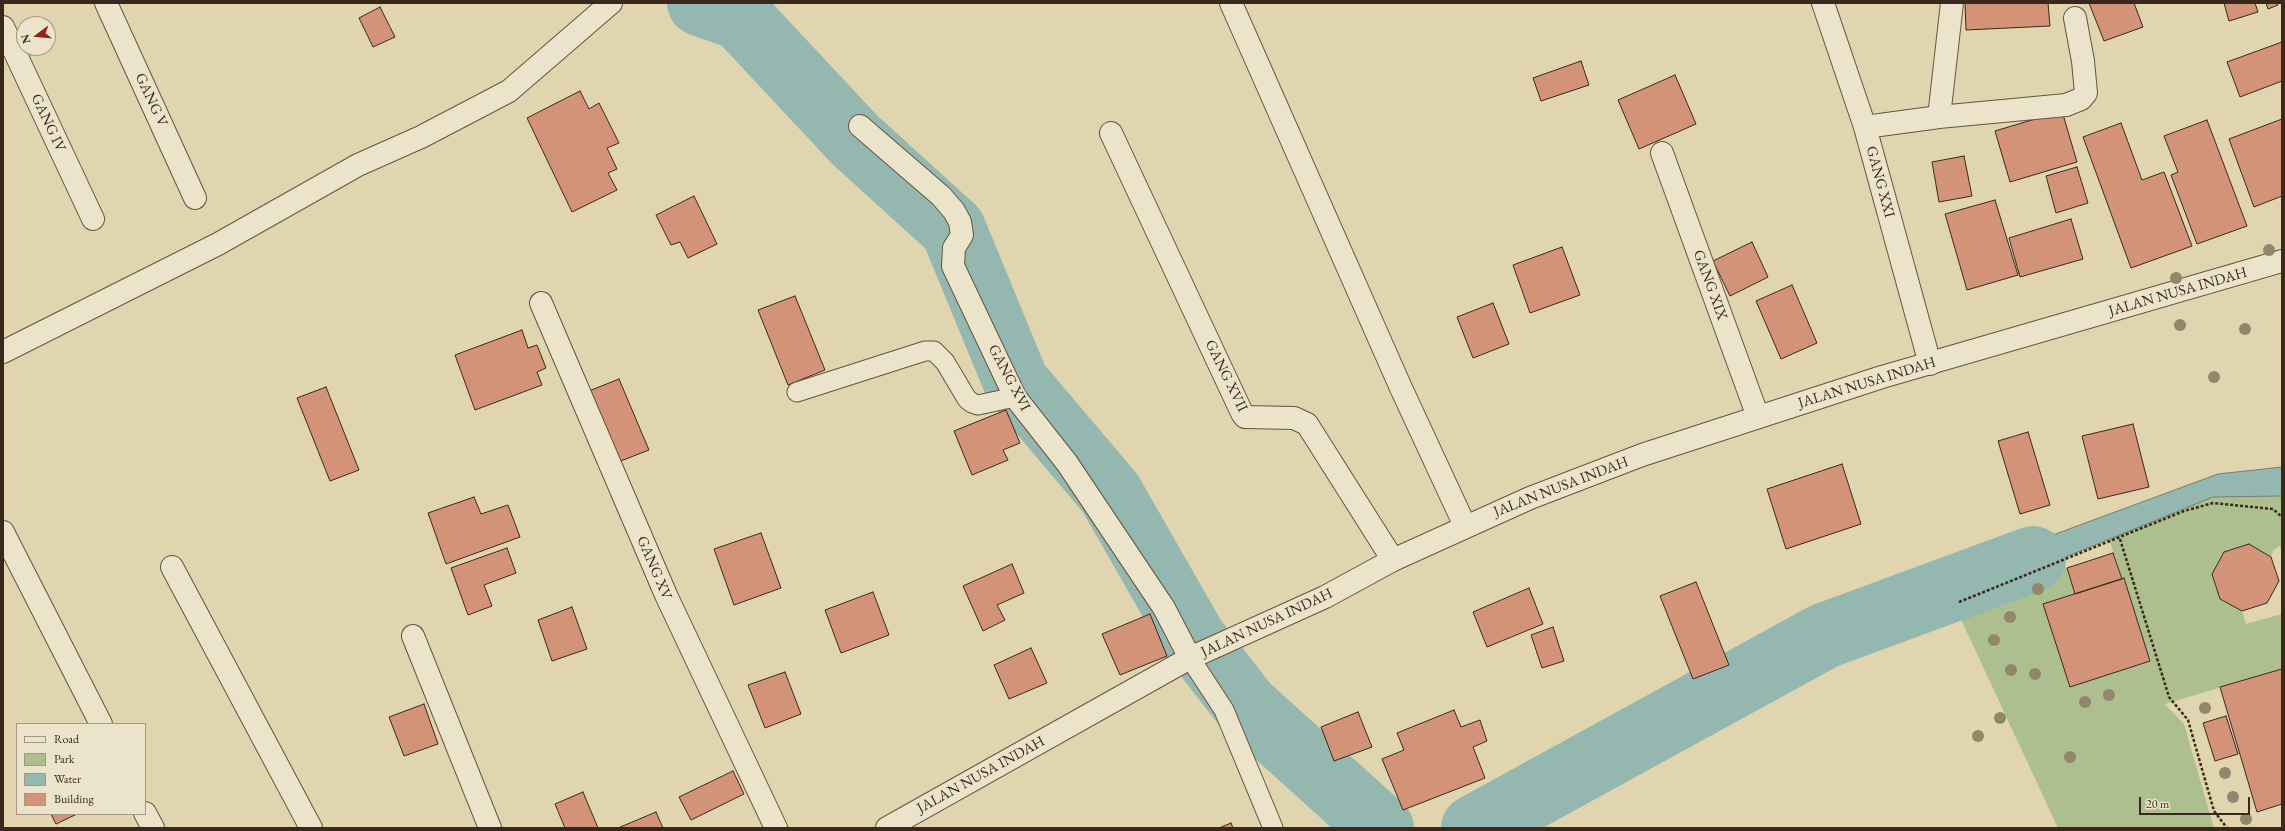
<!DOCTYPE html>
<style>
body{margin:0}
#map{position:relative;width:2285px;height:831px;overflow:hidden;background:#e0d5af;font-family:"EB Garamond",serif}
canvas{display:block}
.frame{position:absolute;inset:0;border:4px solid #3b281c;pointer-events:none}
.legend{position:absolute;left:16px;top:723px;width:130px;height:92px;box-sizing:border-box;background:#ebe4cb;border:1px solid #a59985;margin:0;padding:5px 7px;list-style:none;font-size:12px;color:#3b281c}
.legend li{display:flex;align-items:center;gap:8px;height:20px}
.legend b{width:20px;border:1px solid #a59985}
.north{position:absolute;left:16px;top:16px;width:40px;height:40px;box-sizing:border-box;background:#ebe4cb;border:1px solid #a59985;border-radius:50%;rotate:254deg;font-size:11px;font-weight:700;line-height:16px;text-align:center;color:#3b281c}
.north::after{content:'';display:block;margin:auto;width:14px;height:18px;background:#8f2418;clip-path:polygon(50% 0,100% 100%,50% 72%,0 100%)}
.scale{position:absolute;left:2139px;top:797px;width:111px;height:18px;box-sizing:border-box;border:2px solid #3b281c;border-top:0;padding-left:5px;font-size:12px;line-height:14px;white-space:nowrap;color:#3b281c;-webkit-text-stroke:3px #ebe4cb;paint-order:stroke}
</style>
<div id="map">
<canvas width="2285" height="831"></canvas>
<div class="frame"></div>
<ul class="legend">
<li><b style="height:5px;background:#ebe4cb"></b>Road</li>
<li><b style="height:11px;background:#adbe8f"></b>Park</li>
<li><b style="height:11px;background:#94b8b0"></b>Water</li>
<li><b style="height:11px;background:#d29378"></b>Building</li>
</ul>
<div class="north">N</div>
<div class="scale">20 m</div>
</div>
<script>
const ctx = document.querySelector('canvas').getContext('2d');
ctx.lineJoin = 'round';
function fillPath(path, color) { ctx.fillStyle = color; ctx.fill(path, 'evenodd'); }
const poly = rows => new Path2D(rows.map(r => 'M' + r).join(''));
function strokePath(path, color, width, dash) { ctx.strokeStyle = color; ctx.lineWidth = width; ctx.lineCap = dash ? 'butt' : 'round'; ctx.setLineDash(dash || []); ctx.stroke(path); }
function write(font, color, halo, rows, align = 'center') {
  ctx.font = font + ' "EB Garamond",serif'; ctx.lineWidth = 4; ctx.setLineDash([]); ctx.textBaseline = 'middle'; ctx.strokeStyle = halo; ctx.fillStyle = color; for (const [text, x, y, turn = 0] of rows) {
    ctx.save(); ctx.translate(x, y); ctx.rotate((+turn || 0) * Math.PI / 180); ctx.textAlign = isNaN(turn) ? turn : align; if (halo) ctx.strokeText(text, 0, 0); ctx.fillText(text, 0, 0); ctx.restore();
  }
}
fillPath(poly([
 [2282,496,2282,548,2279,546,2273,551,2271,557,2249,544,2224,552,2212,574,2220,599,2242,611,2246,624,2282,614,2282,669,2165,704,2184,724,2214,828,2058,828,1951,598,2063,558,2075,594,2070,687,2150,661,2109,539,2213,497]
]), '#adbe8f');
const water = poly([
 [2282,467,2282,496,2213,497,2063,558,1951,598,1945,580,2050,536,2218,474,2282,467]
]);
fillPath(water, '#94b8b0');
strokePath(water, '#707e75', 1);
strokePath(poly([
 [700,3,740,17,855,140,953,229,1016,382,1110,493,1193,638,1246,706,1381,828],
 [1474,828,1824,636,2033,559]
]), '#94b8b0', 66);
const building = poly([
 [1965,3,2048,3,2050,26,1966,30,1965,3],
 [2089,3,2134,3,2143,27,2104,41,2089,3],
 [2224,3,2255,3,2258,12,2229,21,2224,3],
 [2266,3,2277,3,2278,5,2268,9,2266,3],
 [380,7,395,37,373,47,359,18,380,7],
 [2282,42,2282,81,2240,97,2227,62,2282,42],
 [1581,61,1589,85,1541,101,1533,78,1581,61],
 [1675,75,1696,124,1639,149,1618,100,1675,75],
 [580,91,589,109,599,103,619,143,607,148,617,169,608,173,617,190,572,212,527,118,580,91],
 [2062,111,2077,162,2010,182,1995,131,2062,111],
 [2282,119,2282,196,2254,207,2229,139,2282,119],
 [2207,120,2247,226,2197,244,2171,175,2178,172,2164,136,2207,120],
 [2121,123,2142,180,2164,172,2192,246,2131,268,2083,137,2121,123],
 [1964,156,1972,196,1939,202,1932,162,1964,156],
 [2077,167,2088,203,2056,213,2046,176,2077,167],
 [694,196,717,244,688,258,680,242,671,245,656,215,694,196],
 [1995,200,2018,275,1967,290,1945,214,1995,200],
 [2071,219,2083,259,2020,277,2009,238,2071,219],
 [1752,242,1768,277,1730,296,1713,261,1752,242],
 [1562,247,1580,295,1530,313,1513,265,1562,247],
 [1792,285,1817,343,1781,359,1756,301,1792,285],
 [795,296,825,370,788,385,758,310,795,296],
 [1493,303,1509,344,1473,358,1457,317,1493,303],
 [522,330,528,348,537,345,546,368,537,372,542,385,475,410,455,355,522,330],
 [619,379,649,450,613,464,584,393,619,379],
 [326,387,359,470,330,481,297,398,326,387],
 [1006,410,1020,443,1003,450,1008,460,972,475,954,431,1006,410],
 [2133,424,2149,487,2098,499,2082,436,2133,424],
 [2028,432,2050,505,2020,514,1998,441,2028,432],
 [1842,464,1861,524,1786,549,1767,489,1842,464],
 [474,497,481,514,508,505,520,537,446,564,428,513,474,497],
 [761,533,781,588,734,605,714,549,761,533],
 [2249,544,2271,557,2279,581,2267,603,2242,611,2220,599,2212,574,2224,552,2249,544],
 [507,548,516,573,484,585,492,606,468,615,451,568,507,548],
 [2113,553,2122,579,2075,594,2067,568,2113,553],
 [1012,564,1024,593,997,605,1005,620,983,631,963,586,1012,564],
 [2124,578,2150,661,2070,687,2043,604,2124,578],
 [1696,582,1729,665,1693,679,1660,596,1696,582],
 [1529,588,1543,624,1487,647,1473,612,1529,588],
 [873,592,889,635,841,653,825,610,873,592],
 [572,607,587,649,552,661,538,620,572,607],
 [1150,614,1167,656,1120,675,1102,634,1150,614],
 [1553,627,1564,661,1542,668,1531,635,1553,627],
 [1031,648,1047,683,1009,699,994,665,1031,648],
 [2282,669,2282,804,2257,812,2220,687,2282,669],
 [785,672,801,714,765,728,748,685,785,672],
 [424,704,438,744,404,756,389,717,424,704],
 [1454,710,1461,727,1480,720,1487,741,1473,747,1485,778,1403,810,1382,759,1404,750,1397,733,1454,710],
 [1358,712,1372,747,1334,761,1321,727,1358,712],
 [2226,716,2238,754,2215,761,2203,723,2226,716],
 [733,771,744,794,691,820,679,797,733,771],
 [583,792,598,828,565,828,555,804,583,792],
 [656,812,663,828,618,828,656,812],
 [51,814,77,814,56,824,51,814],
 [1231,823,1233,828,1219,828,1231,823]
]);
fillPath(building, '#d29378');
strokePath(building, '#3b281c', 1);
const service = poly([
 [797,392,925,351,934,351,945,362,967,399,972,403,978,405,1015,397],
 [1190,658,1224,710,1273,828]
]);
const minor = poly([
 [106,3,195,198],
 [1231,3,1401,388,1465,526],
 [1823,3,1865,127,1930,364],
 [3,27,93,219],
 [1939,117,1952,3],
 [860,126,941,196,954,211,960,222,962,235,954,248,953,266,1015,397,1067,463,1164,608,1190,658],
 [1865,127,1939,117,2066,105,2081,99,2086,93,2083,61,2075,18],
 [1111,133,1242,413,1245,417,1294,418,1307,424,1393,560],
 [1662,153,1758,417],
 [541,303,666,595,776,828],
 [3,352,218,244,358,165,421,137,509,91,611,3],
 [3,532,101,724],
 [172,567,311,828],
 [413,636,490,828],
 [145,813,153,828]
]);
const tertiary = poly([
 [887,828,1190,658,1325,597,1393,560,1530,498,1642,455,1882,377,2282,261]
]);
strokePath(service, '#645341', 21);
strokePath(minor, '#645341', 24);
strokePath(tertiary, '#645341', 24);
strokePath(poly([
 [2120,539,2169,697,2188,720,2214,811,2227,828],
 [1959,602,2184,511,2213,503,2273,509,2282,517]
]), '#3b281c', 2.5, [3, 2]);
strokePath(service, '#ebe4cb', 19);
strokePath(minor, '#ebe4cb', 22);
strokePath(tertiary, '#ebe4cb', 22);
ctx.fillStyle = '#92866b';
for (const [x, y] of [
 [2269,250],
 [2176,278],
 [2180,325],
 [2245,329],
 [2214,377],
 [2038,589],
 [2010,617],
 [1994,640],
 [2011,670],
 [2035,674],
 [2109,695],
 [2085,702],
 [2205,708],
 [2000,718],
 [1978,736],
 [2070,757],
 [2225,773],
 [2233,797],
 [2246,819]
]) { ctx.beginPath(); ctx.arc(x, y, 6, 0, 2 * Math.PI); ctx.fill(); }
write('15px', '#3b281c', '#ebe4cb', [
 ["GANG V",151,100,65],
 ["GANG IV",48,123,65],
 ["GANG XXI",1880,182,75],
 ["GANG XIX",1710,285,70],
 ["JALAN NUSA INDAH",2178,292,-16],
 ["GANG XVII",1226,376,64],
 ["GANG XVI",1009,378,62],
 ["JALAN NUSA INDAH",1867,383,-17],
 ["JALAN NUSA INDAH",1561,487,-21],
 ["GANG XV",654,568,67],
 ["JALAN NUSA INDAH",1267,623,-25],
 ["JALAN NUSA INDAH",981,775,-29]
]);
</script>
